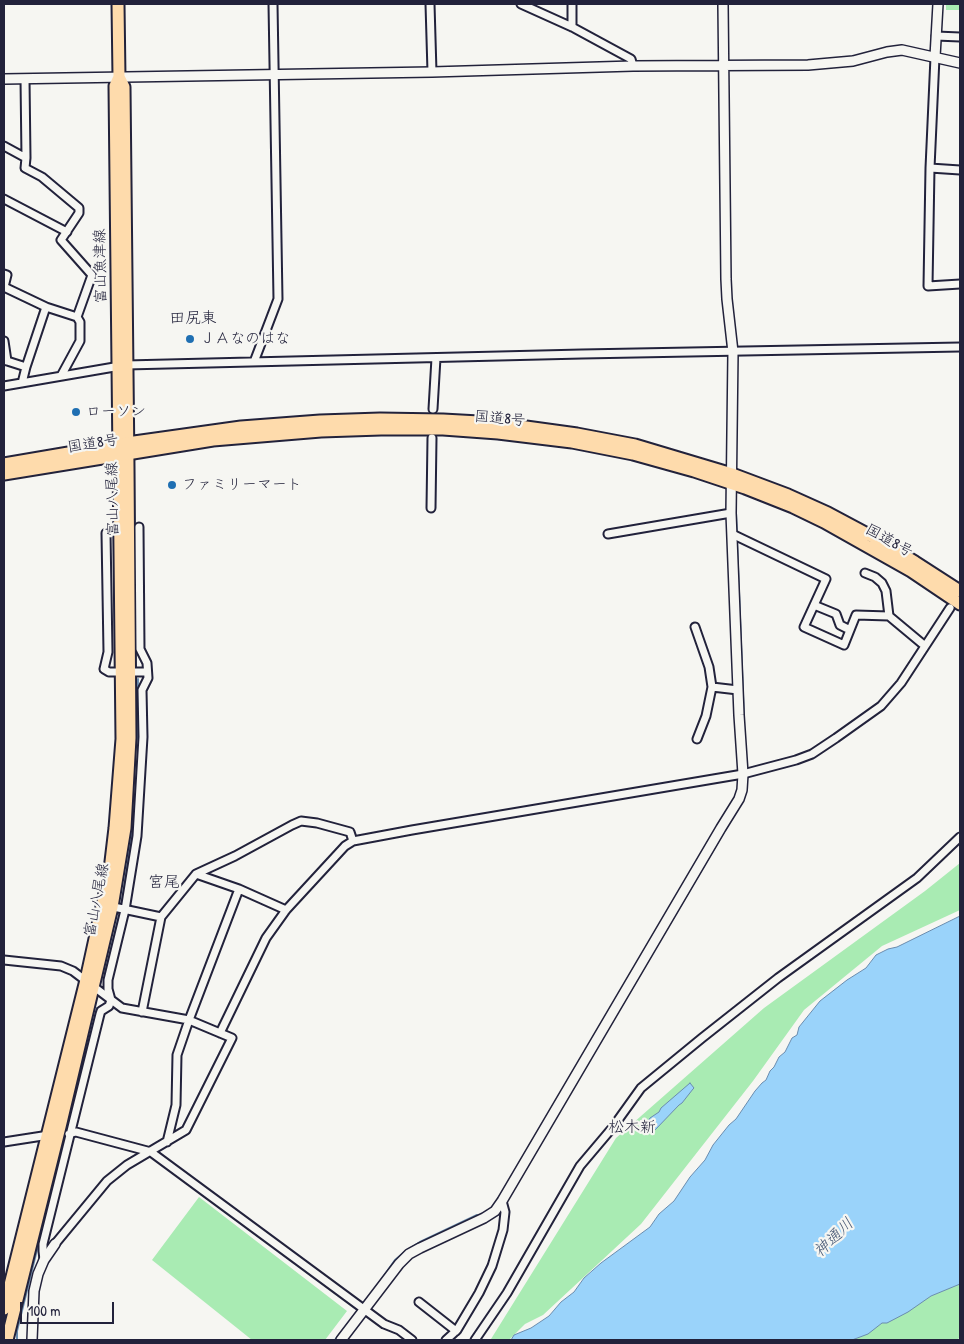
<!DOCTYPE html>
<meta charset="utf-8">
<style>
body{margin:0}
#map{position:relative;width:964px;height:1344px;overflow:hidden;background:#f6f6f2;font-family:"Patrick Hand",sans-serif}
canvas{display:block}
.frame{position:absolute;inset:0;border:5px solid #22223b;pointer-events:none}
.scale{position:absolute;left:20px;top:1302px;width:94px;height:22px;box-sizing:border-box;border:2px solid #22223b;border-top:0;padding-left:6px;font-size:15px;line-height:18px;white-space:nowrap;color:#22223b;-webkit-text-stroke:4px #f6f6f2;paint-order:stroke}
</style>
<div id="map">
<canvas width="964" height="1344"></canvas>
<div class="frame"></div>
<div class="scale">100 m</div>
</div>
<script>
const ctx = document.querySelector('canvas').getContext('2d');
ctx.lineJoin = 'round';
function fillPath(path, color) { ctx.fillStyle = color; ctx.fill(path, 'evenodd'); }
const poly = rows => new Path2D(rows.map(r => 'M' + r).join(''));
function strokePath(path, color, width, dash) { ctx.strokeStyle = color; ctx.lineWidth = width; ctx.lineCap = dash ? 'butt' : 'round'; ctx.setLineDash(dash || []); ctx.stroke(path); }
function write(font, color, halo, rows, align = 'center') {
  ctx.font = font + ' "Patrick Hand","Klee One",sans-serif'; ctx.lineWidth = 4.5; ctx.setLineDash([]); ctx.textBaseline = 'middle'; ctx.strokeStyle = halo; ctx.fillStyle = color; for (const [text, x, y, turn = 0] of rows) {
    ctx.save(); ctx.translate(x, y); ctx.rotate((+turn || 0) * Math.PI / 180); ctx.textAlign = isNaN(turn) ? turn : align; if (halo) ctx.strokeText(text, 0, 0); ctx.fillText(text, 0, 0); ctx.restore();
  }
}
fillPath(poly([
 [946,4,960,4,960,10,946,10],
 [960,863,960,910,882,946,804,1010,753,1081,641,1224,543,1315,525,1324,509,1340,491,1339,616,1138,764,1008,925,891],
 [199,1197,347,1311,325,1340,252,1340,152,1260],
 [960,1283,960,1337,957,1340,854,1340,882,1323,931,1296]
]), '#a9ebb3');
const water = poly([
 [960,916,960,1284,931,1296,908,1312,887,1323,882,1323,868,1334,852,1340,511,1340,514,1335,531,1328,549,1316,561,1302,574,1292,584,1278,601,1263,650,1227,659,1214,674,1201,690,1177,705,1160,713,1145,729,1125,736,1119,755,1091,762,1083,766,1080,770,1071,774,1067,779,1057,785,1052,792,1038,797,1035,799,1027,820,1001,847,980,866,968,876,955,888,949,897,947,960,916],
 [690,1083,694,1088,693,1089,682,1103,679,1105,655,1130,647,1132,645,1131,644,1127,650,1118,659,1112,661,1108,690,1083]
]);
fillPath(water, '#9ad3fa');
strokePath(water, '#6a8cae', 1);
strokePath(poly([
 [736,513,737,533],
 [737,540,744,720],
 [105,973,121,907,133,828,139,743,137,732,138,679],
 [550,1127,728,825],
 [66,1131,97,1008],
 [372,1293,395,1260,407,1250,420,1242,477,1215],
 [17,1340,17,1331,64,1140],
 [335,1340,360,1309]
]), '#6a8cae', 2);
const minor = poly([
 [430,4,432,72],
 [521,4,572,27,631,59,633,66],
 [572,4,572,27],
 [936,36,960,37],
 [935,57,930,168,928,286,960,284],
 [25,79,26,158],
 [4,146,26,158,25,168,42,177,79,208,79,213,61,240,92,275,77,317,80,322,80,341,61,376],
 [930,168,960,170],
 [4,199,67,232],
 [4,274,7,275,4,287,46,307,26,367,22,383],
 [46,307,77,317],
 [4,341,7,361],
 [4,360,26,367],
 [254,362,278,299,273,4],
 [4,386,126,365,582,354,960,347],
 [433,409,436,358],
 [431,508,432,438],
 [106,533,108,652,104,669,109,672,147,672],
 [608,534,731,513],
 [732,534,826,579,804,627,844,645,856,615,889,616,925,646],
 [865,573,875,577,882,583,886,591,889,616],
 [814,605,836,614,840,625,850,630],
 [695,627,709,667,712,687,738,690],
 [697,739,706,716,712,687],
 [196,874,239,889,286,910],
 [109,906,161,917,196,874,235,856,292,825,301,821,317,823,350,832,353,841],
 [4,960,61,966,73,971,122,1008,189,1020,232,1038,186,1130,127,1165,107,1181,55,1244],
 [142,1012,161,917],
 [220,1033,266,938,286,910,345,846,353,841,412,830,743,774,796,760,812,754,836,738,881,706,901,683,950,608],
 [69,1134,76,1132,151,1152,384,1324,399,1330,412,1340],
 [4,1142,49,1135],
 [167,1142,176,1105,177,1055,189,1020,239,889],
 [44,1260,43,1251,43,1244,100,1014,101,1011,109,1006,111,1000,108,989,108,980,125,910,137,836,143,737,142,690,148,678,147,663,140,649,139,527],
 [419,1302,456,1331],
 [446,1340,457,1330,479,1293,492,1266,503,1230,505,1212,502,1201],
 [475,1340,507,1293,580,1166,613,1127,641,1088,702,1038,778,978,917,878,960,837]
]);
const tertiary = poly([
 [935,57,938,4],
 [4,79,432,72,633,66,808,65,853,61,887,52,902,50,960,63],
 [32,1340,34,1291,38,1274,44,1260,55,1244],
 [341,1340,399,1264,409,1254,420,1248,484,1218,495,1211,502,1201,721,828,739,799,742,790,743,774,739,715,731,513,733,352,727,299,726,279,723,4]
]);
const primary = poly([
 [4,1309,86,980,110,870,115,828,122,739,115,86,119,77],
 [7,1340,60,1127,112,907,125,828,130,738,128,467,124,87,119,77,118,4]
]);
const trunk = poly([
 [4,464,127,443,241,427,320,421,380,419,443,420,497,423,577,434,635,445,732,474,788,495,828,513,873,537,915,562,960,591],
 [4,474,213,440,321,431,381,429,443,429,498,433,572,442,633,454,694,471,745,488,793,507,824,522,911,571,960,604]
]);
strokePath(minor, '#22223b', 11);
strokePath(tertiary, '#22223b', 12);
strokePath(primary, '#22223b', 15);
strokePath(trunk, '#22223b', 15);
strokePath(minor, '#f6f6f2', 7);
strokePath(tertiary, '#f6f6f2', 9);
strokePath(primary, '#fedbac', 11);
strokePath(trunk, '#fedbac', 11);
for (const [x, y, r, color] of [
 [190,339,5,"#1f6fb2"],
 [76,412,5,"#1f6fb2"],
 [172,485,5,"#1f6fb2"]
]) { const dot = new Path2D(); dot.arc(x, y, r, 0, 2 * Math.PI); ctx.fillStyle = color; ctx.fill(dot); strokePath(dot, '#f6f6f2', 2); }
write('15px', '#22223b', '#f6f6f2', [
 ["富山魚津線",101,266,-91],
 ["国道8号",500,419,5],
 ["国道8号",93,444,-9],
 ["富山八尾線",113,499,-91],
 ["国道8号",889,541,29],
 ["富山八尾線",97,900,-79]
]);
write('15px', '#22223b', '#f6f6f2', [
 ["ＪＡなのはな",200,339],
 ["ローソン",86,412],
 ["ファミリーマート",182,485]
], 'left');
write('16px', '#22223b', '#f6f6f2', [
 ["田尻東",193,319],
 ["宮尾",164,883],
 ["松木新",632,1128]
]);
write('italic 16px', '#465774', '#f6f6f2', [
 ["神通川",834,1238,-44]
]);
</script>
